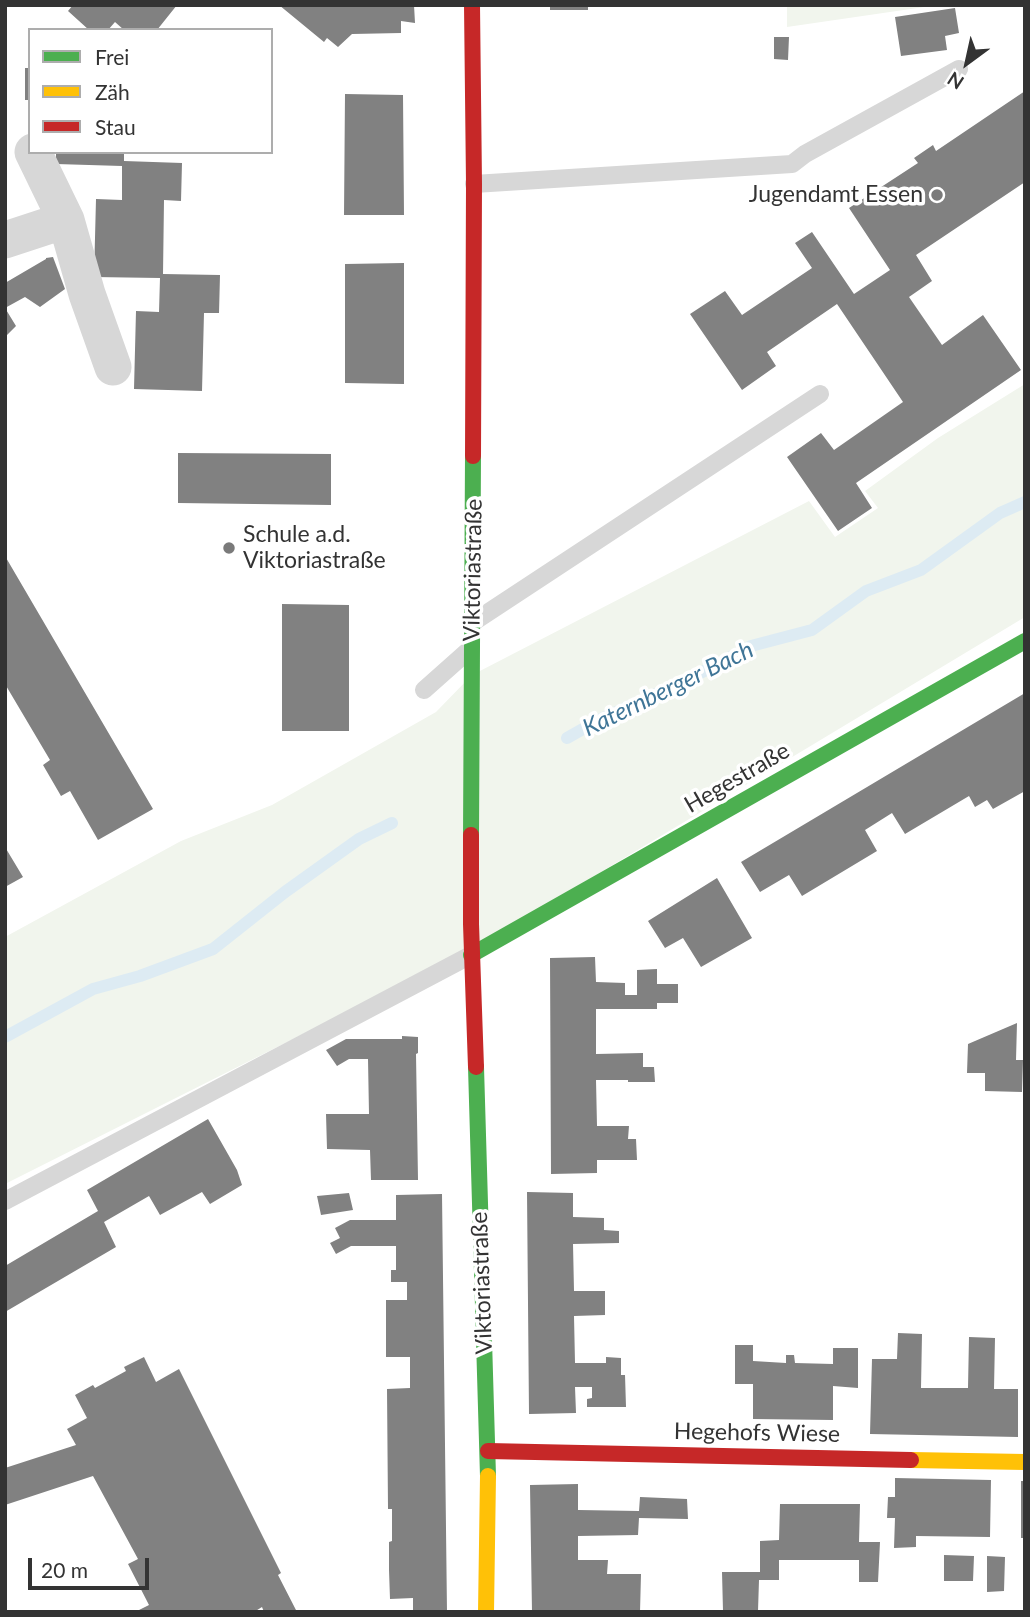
<!DOCTYPE html>
<meta charset="utf-8">
<style>
body{margin:0}
#map{position:relative;width:1030px;height:1617px;overflow:hidden;background:#fff;font-family:Lato,sans-serif}
canvas{display:block}
.frame{position:absolute;inset:0;border:7px solid #333;pointer-events:none}
.legend{position:absolute;left:28px;top:28px;width:245px;height:126px;box-sizing:border-box;background:#fff;border:2px solid #adadad;margin:0;padding:9px 12px;list-style:none;font-size:21px;color:#333}
.legend li{display:flex;align-items:center;gap:14px;height:35px}
.legend b{width:35px;border:2px solid #adadad}
.north{position:absolute;left:932px;top:28px;width:70px;height:70px;-webkit-text-stroke:5px #fff;paint-order:stroke;rotate:213deg;font-size:19px;font-weight:700;line-height:28px;text-align:center;color:#333}
.north::after{content:'';display:block;margin:auto;width:24px;height:32px;background:#333;clip-path:polygon(50% 0,100% 100%,50% 72%,0 100%)}
.scale{position:absolute;left:28px;top:1558px;width:121px;height:32px;box-sizing:border-box;border:4px solid #333;border-top:0;padding-left:9px;font-size:21px;line-height:24px;white-space:nowrap;color:#333;-webkit-text-stroke:5px #fff;paint-order:stroke}
</style>
<div id="map">
<canvas width="1030" height="1617"></canvas>
<div class="frame"></div>
<ul class="legend">
<li><b style="height:9px;background:#4caf50"></b>Frei</li>
<li><b style="height:9px;background:#ffc107"></b>Zäh</li>
<li><b style="height:9px;background:#c62828"></b>Stau</li>
</ul>
<div class="north">N</div>
<div class="scale">20 m</div>
</div>
<script>
const ctx = document.querySelector('canvas').getContext('2d');
ctx.lineJoin = 'round';
function fillPath(path, color) { ctx.fillStyle = color; ctx.fill(path, 'evenodd'); }
const poly = rows => new Path2D(rows.map(r => 'M' + r).join(''));
function strokePath(path, color, width, dash) { ctx.strokeStyle = color; ctx.lineWidth = width; ctx.lineCap = dash ? 'butt' : 'round'; ctx.setLineDash(dash || []); ctx.stroke(path); }
function write(font, color, halo, rows, align = 'center') {
  ctx.font = font + ' Lato,sans-serif'; ctx.lineWidth = 7; ctx.setLineDash([]); ctx.textBaseline = 'middle'; ctx.strokeStyle = halo; ctx.fillStyle = color; for (const [text, x, y, turn = 0] of rows) {
    ctx.save(); ctx.translate(x, y); ctx.rotate((+turn || 0) * Math.PI / 180); ctx.textAlign = isNaN(turn) ? turn : align; if (halo) ctx.strokeText(text, 0, 0); ctx.fillText(text, 0, 0); ctx.restore();
  }
}
fillPath(poly([
 [787,5,938,5,787,27],
 [1025,384,1025,617,473,949,476,673,809,501,835,537,878,508,865,491,938,438],
 [469,678,466,952,5,1184,5,937,181,841,272,805,436,712]
]), '#f1f5ed');
strokePath(poly([
 [567,738,597,721,693,677,751,646,812,630,866,591,921,570,1000,513,1025,502],
 [5,1037,93,989,140,976,213,949,285,892,359,839,392,823]
]), '#ddebf3', 12);
fillPath(poly([
 [73,5,177,5,157,30,124,30,115,22,108,30,89,30,68,11],
 [279,5,414,5,415,23,401,21,401,33,352,34,338,47,327,38,324,42],
 [550,5,588,5,588,10,550,10],
 [955,8,959,33,945,36,947,50,901,56,895,17],
 [774,37,789,37,788,60,774,59],
 [25,68,30,68,30,100,25,100],
 [1025,91,1025,182,916,255,932,281,909,297,942,345,983,315,1021,370,856,483,872,508,838,531,787,457,821,433,834,450,903,402,837,304,767,352,776,366,742,390,690,314,725,291,742,315,812,268,795,243,812,232,854,294,890,270,849,208,918,163,914,158,933,145,936,151],
 [345,94,403,95,404,215,344,215],
 [56,152,124,152,124,161,182,163,181,201,164,200,163,274,220,275,219,313,204,313,202,391,134,389,136,311,159,312,160,278,94,277,96,199,122,200,122,166,56,164],
 [53,257,65,289,40,307,25,297,5,308,5,283,46,259,46,258],
 [404,263,404,384,345,383,345,264],
 [5,308,16,326,5,337],
 [178,453,331,454,331,505,178,503],
 [5,556,153,809,98,840,70,791,61,796,43,765,50,760,5,684],
 [282,604,349,605,349,731,282,731],
 [1025,693,1025,791,993,809,987,800,975,807,969,796,905,834,892,813,865,830,877,851,802,896,789,875,760,892,741,862],
 [5,847,23,877,5,887],
 [717,878,752,938,701,967,683,938,665,948,648,921],
 [595,957,596,982,625,983,625,995,637,995,637,970,657,969,657,984,678,984,678,1003,657,1003,657,1009,596,1009,596,1054,643,1053,643,1067,654,1067,655,1082,628,1082,628,1080,596,1080,597,1126,629,1126,628,1139,636,1139,637,1160,597,1160,597,1173,551,1174,550,958],
 [1017,1023,1016,1060,1023,1060,1022,1092,985,1091,985,1073,967,1073,968,1044],
 [402,1036,418,1037,418,1053,416,1054,418,1180,371,1180,370,1150,327,1149,326,1114,369,1114,368,1059,349,1059,337,1066,326,1050,346,1039,402,1039],
 [208,1119,237,1170,242,1185,210,1204,202,1192,160,1215,149,1196,104,1222,116,1247,5,1312,5,1266,98,1211,87,1190],
 [527,1192,573,1193,573,1217,604,1218,604,1230,619,1231,619,1243,573,1244,574,1291,605,1291,605,1315,574,1316,575,1363,606,1363,606,1357,621,1358,621,1375,625,1375,626,1407,587,1407,587,1399,592,1398,592,1387,575,1387,576,1413,529,1414],
 [349,1193,353,1210,321,1215,317,1196],
 [442,1194,447,1612,413,1612,413,1598,390,1599,389,1570,389,1542,392,1541,392,1509,388,1509,387,1389,410,1388,410,1357,386,1357,386,1300,407,1300,407,1282,391,1282,391,1270,396,1270,396,1246,351,1246,336,1254,330,1243,340,1238,335,1228,350,1220,396,1220,396,1195],
 [898,1333,922,1334,921,1388,968,1388,969,1337,995,1338,994,1389,1018,1389,1018,1437,870,1434,872,1359,897,1359],
 [735,1345,753,1345,753,1361,786,1363,786,1355,794,1355,795,1363,833,1364,833,1348,858,1348,858,1388,833,1386,833,1420,753,1419,753,1384,735,1384],
 [144,1357,156,1382,179,1369,281,1573,278,1575,297,1612,264,1612,262,1607,254,1612,135,1612,149,1605,128,1564,138,1559,93,1476,5,1505,5,1468,76,1445,67,1429,87,1418,75,1395,93,1385,95,1388,126,1371,124,1367],
 [895,1478,991,1480,990,1537,916,1536,916,1547,894,1548,895,1518,887,1518,888,1497,895,1497],
 [1021,1481,1025,1481,1025,1538,1021,1538],
 [578,1484,578,1510,639,1511,640,1497,687,1499,688,1519,639,1518,638,1535,578,1536,578,1560,608,1560,607,1574,641,1574,640,1612,532,1612,530,1485],
 [780,1504,860,1504,859,1542,880,1542,878,1582,859,1582,859,1560,779,1560,779,1580,759,1580,758,1611,723,1611,722,1572,760,1572,760,1541,779,1540],
 [944,1555,974,1556,973,1581,944,1581],
 [987,1556,1005,1557,1004,1591,987,1592]
]), '#818181');
strokePath(poly([
 [474,184,792,164,805,154,959,69],
 [472,623,820,394],
 [424,690,469,650],
 [5,1201,471,955]
]), '#d7d7d7', 18);
strokePath(poly([
 [33,152,66,220,87,294,113,367],
 [5,240,66,220]
]), '#d7d7d7', 37);
strokePath(poly([
 [471,835,473,456],
 [471,955,1025,641],
 [476,1067,488,1476]
]), '#4caf50', 16);
strokePath(poly([
 [911,1460,1025,1462],
 [486,1612,488,1476]
]), '#ffc107', 16);
strokePath(poly([
 [472,5,474,184,473,456],
 [471,835,471,924,476,1067],
 [488,1451,911,1460]
]), '#c62828', 16);
for (const [x, y, r, color] of [
 [937,195,7,"#7a7a7a"],
 [229,548,7,"#7a7a7a"]
]) { const dot = new Path2D(); dot.arc(x, y, r, 0, 2 * Math.PI); ctx.fillStyle = color; ctx.fill(dot); strokePath(dot, '#fff', 2.5); }
write('23px', '#333', '#fff', [
 ["Jugendamt Essen",923,195],
 ["Schule a.d.",243,535,"left"],
 ["Viktoriastraße",243,561,"left"]
], 'right');
write('23px', '#333', '#fff', [
 ["Viktoriastraße",473,570,-89],
 ["Hegestraße",737,778,-30],
 ["Viktoriastraße",482,1283,-92],
 ["Hegehofs Wiese",757,1433,1]
]);
write('italic 24px', '#3f7597', '#fff', [
 ["Katernberger Bach",668,689,-26]
]);
</script>
